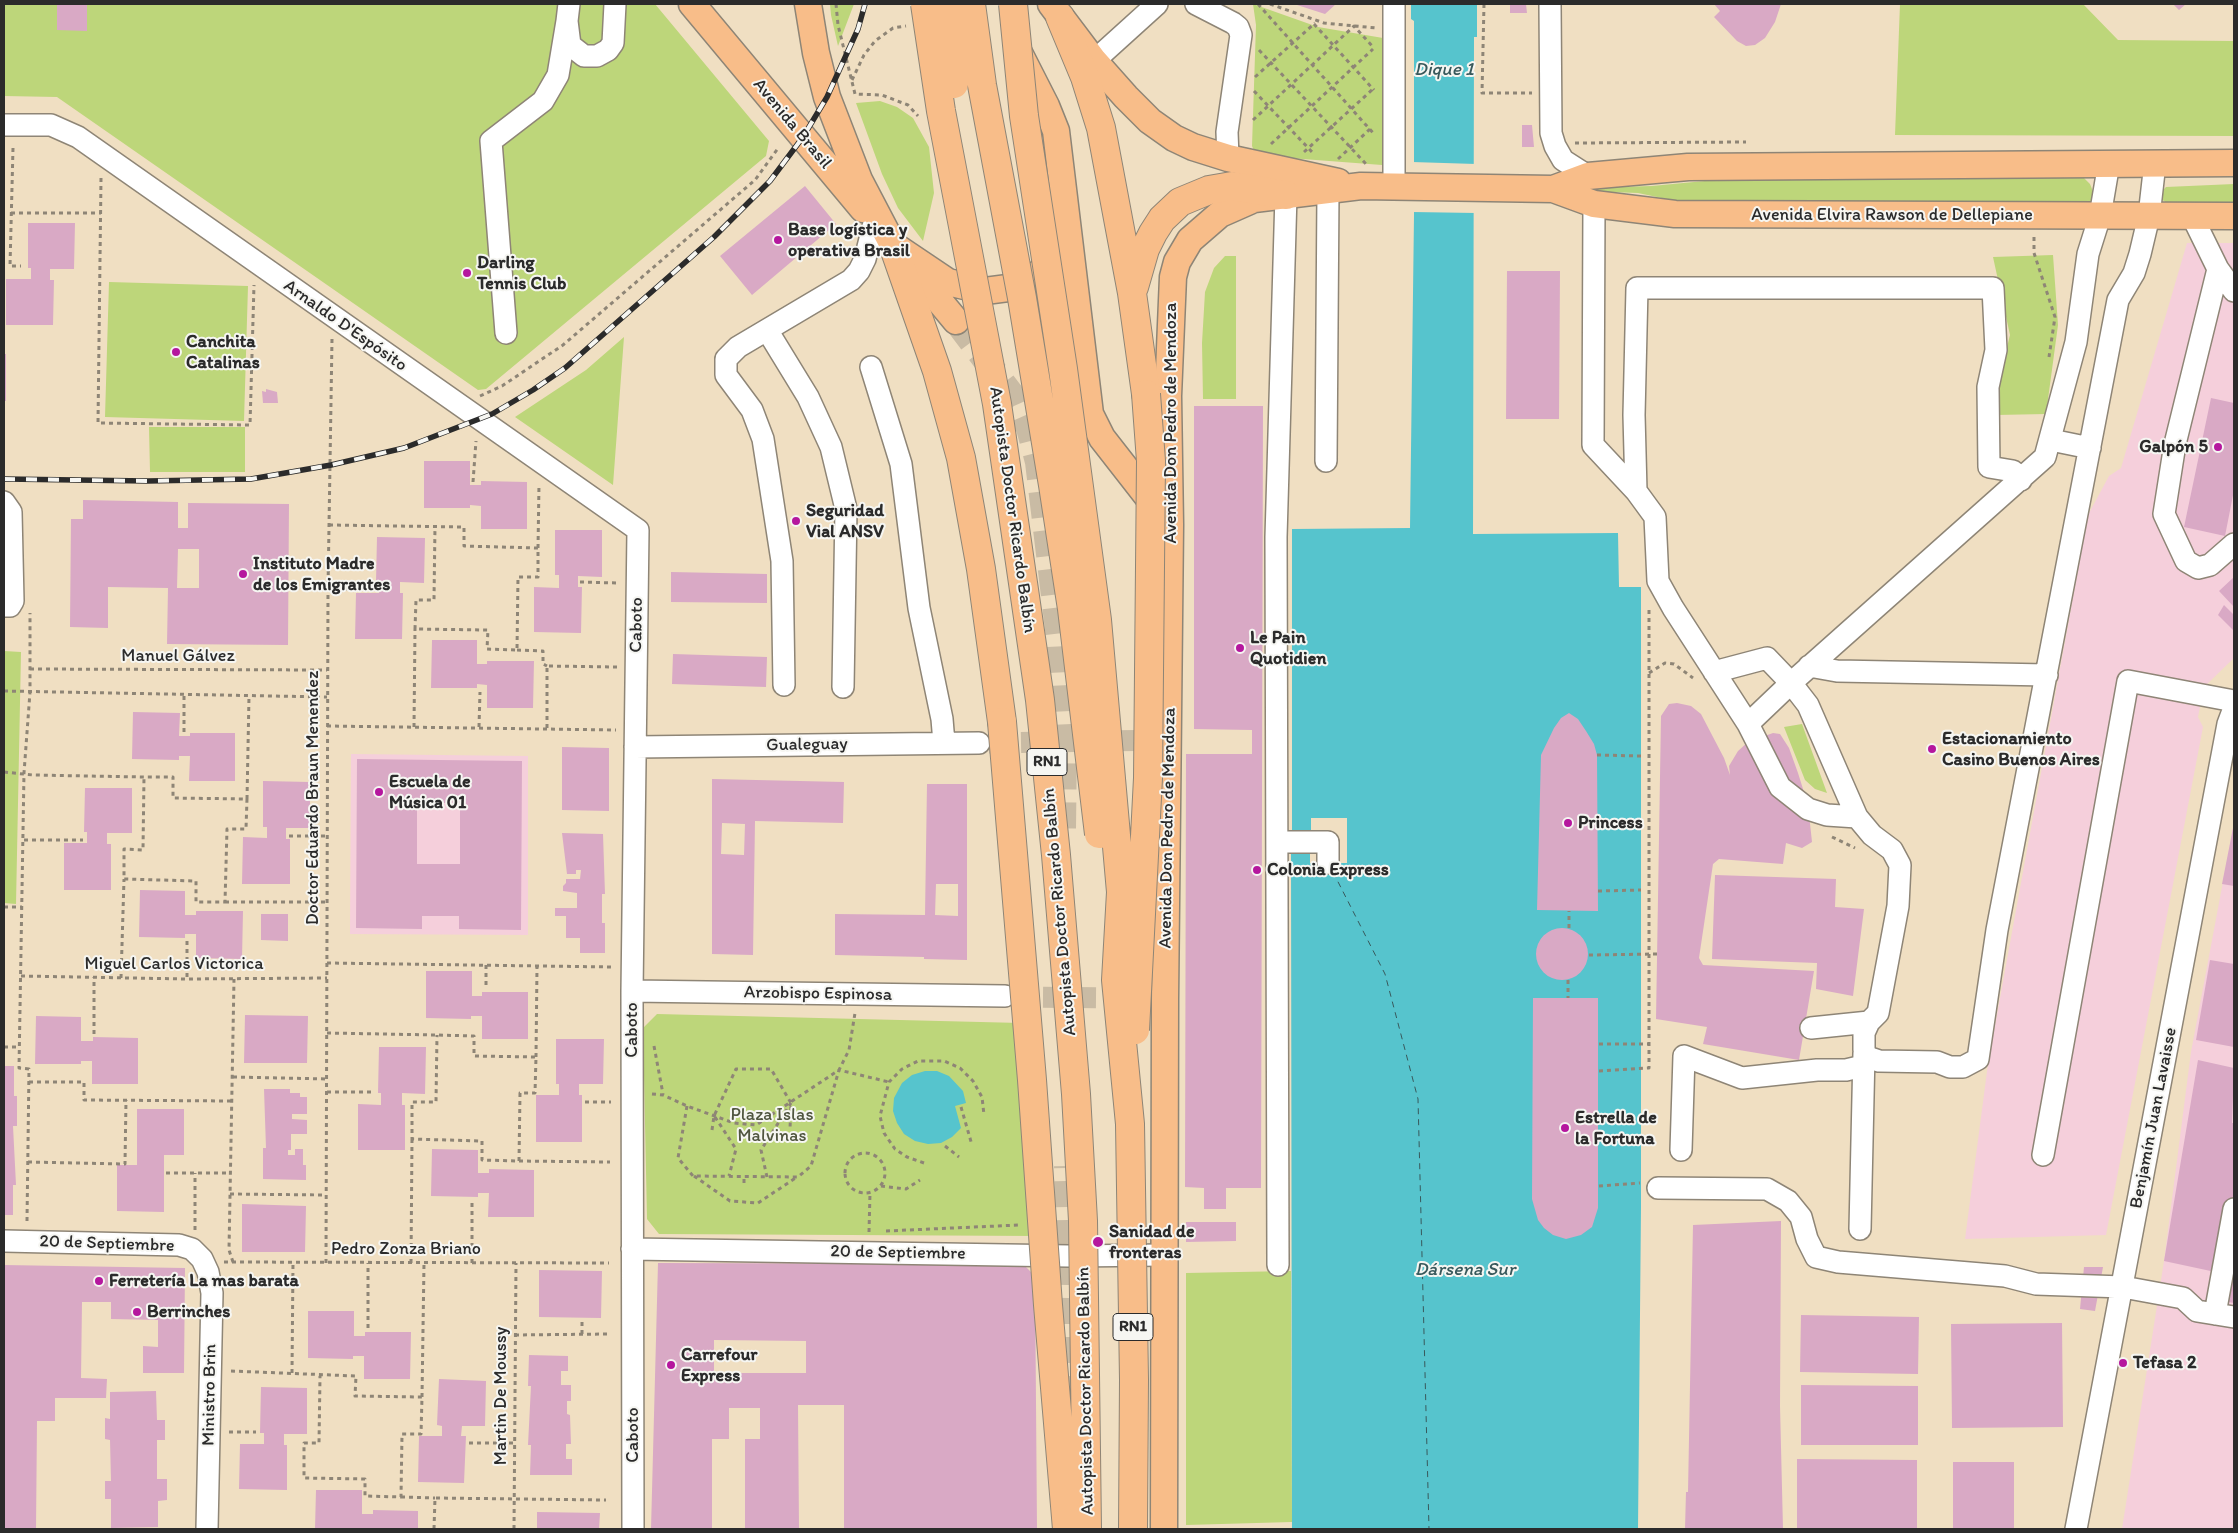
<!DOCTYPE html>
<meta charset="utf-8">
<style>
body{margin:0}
#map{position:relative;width:2238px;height:1533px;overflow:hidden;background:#f0dfc2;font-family:Itim,sans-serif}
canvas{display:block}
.frame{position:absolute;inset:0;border:5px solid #2b2b2b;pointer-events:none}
</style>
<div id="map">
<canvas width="2238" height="1533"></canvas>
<div class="frame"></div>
</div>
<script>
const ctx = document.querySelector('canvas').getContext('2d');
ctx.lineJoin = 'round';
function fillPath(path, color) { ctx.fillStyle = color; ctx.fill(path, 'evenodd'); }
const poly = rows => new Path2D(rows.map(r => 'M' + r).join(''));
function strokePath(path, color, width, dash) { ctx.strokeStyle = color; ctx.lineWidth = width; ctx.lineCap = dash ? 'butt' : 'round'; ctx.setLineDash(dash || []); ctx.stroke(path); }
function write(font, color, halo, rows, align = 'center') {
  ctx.font = font + ' Itim,sans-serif'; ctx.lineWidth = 4; ctx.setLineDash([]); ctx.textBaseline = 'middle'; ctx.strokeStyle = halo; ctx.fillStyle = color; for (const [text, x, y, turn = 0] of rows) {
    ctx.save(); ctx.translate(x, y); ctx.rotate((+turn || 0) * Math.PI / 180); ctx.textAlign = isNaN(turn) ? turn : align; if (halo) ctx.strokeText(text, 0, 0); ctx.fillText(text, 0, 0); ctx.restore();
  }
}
fillPath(poly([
 [2187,243,2234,243,2234,658,2204,687,2198,717,2203,727,2106,1235,1965,1239,1988,1064,2088,515,2109,476,2121,468],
 [351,754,528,756,528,935,350,934],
 [2234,823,2234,1529,2122,1529,2164,1261,2191,1052]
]), '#f5cfdb');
fillPath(poly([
 [4,4,655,4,769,141,766,156,486,389,478,390,57,97,4,96],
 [830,4,854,4,838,46,831,15],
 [1253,4,1318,27,1383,38,1382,165,1263,156,1255,153,1252,146,1256,25],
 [1900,4,2083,4,2118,40,2234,41,2234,136,1895,135],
 [880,101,897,107,913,118,929,147,934,193,923,241,898,208,882,174,856,103],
 [2077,177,2084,178,2090,184,2094,194,2091,203,1676,201,1638,193,1583,191,1584,188,1652,186,1736,178],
 [2234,184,2234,203,2167,203,2161,199,2160,193,2166,187],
 [2053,255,2058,325,2046,414,1996,415,1998,383,2010,335,1993,257],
 [1225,256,1236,256,1236,399,1203,399,1202,343,1205,292,1214,268],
 [109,282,248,286,244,421,105,417],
 [624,337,613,485,515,417,586,370],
 [149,427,245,427,245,472,150,472],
 [4,651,21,652,16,904,4,903],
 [1802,724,1827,793,1815,789,1805,780,1784,727],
 [657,1014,1021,1023,1039,1236,659,1234,647,1219,643,1028],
 [1291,1271,1292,1522,1186,1525,1186,1273]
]), '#bdd67a');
fillPath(poly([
 [1411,4,1477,4,1477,37,1474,37,1473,534,1618,533,1619,587,1641,587,1641,1206,1638,1529,1292,1529,1291,853,1310,853,1310,863,1347,863,1347,818,1311,818,1311,830,1292,830,1292,529,1410,528,1414,215,1414,21,1411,19],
 [925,1071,937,1071,949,1076,963,1091,966,1103,955,1106,961,1128,952,1137,941,1143,928,1144,915,1141,904,1134,897,1123,893,1111,894,1098,902,1083,912,1075]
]), '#56c4cd');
fillPath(poly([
 [1412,162,1476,164,1476,213,1412,212]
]), '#f0dfc2');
strokePath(poly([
 [1333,872,1385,974,1418,1099,1429,1529]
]), '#38595c', 1, [6, 5]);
fillPath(poly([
 [57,4,87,4,87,31,57,30],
 [1294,4,1336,4,1325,14],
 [1510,4,1526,4,1527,13,1510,13],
 [1714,4,1781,4,1775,22,1765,38,1755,45,1746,46,1737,41,1714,17,1720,11],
 [2173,4,2186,4,2179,10],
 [1522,125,1532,125,1534,147,1522,147],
 [805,186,836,224,752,295,720,256],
 [28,223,75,223,74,269,50,269,50,280,54,280,53,325,6,325,6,279,31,279,31,268,28,268],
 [1507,271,1560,271,1559,419,1506,419],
 [4,354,6,354,6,401,4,401],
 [266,389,277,392,278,403,263,403,262,391,266,392],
 [2211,398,2234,403,2234,490,2225,536,2184,527],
 [1194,406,1263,406,1261,1188,1226,1188,1226,1209,1204,1209,1204,1188,1185,1187,1186,754,1252,754,1252,730,1194,729],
 [424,461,470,461,470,485,481,485,481,481,527,482,527,529,481,529,481,506,470,505,470,508,424,508],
 [83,500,178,502,178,528,188,528,188,503,289,504,288,645,167,644,168,588,108,587,108,628,70,627,71,519,83,519],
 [178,549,199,549,199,588,177,588],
 [555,530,602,530,602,577,578,576,578,587,582,587,581,633,534,632,534,587,559,588,559,575,555,575],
 [377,537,425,538,424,583,400,582,400,593,403,593,402,639,355,639,356,593,379,593,380,582,376,582],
 [671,572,767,574,767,603,671,602],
 [2234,577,2234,607,2219,591],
 [2224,605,2234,615,2234,631,2218,615],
 [432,640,477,640,477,664,487,664,487,661,534,661,533,708,487,708,487,685,477,684,477,688,431,688],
 [673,654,767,657,766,687,672,684],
 [1677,703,1691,706,1701,714,1724,758,1730,775,1729,766,1738,751,1748,742,1773,733,1780,734,1789,748,1798,773,1808,805,1812,842,1802,848,1786,843,1783,864,1719,859,1713,864,1699,958,1703,965,1814,971,1799,1060,1703,1044,1707,1027,1656,1019,1661,716,1669,704],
 [133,712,180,713,179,736,190,736,190,733,235,733,235,781,189,781,190,756,179,756,179,760,132,759],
 [1569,713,1578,719,1586,731,1594,744,1597,755,1598,911,1537,910,1541,755,1554,728,1561,718],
 [562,747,609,748,609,811,562,810],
 [357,759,522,761,521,930,459,929,459,916,422,916,422,929,356,928],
 [417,803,460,803,460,864,417,864],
 [712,779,844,782,843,823,755,821,753,955,712,954],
 [722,823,745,824,744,855,721,854],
 [263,781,310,782,310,828,286,828,286,839,290,839,290,884,242,884,243,837,267,838,267,827,263,827],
 [927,784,967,784,967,960,924,959,924,957,835,955,835,914,925,915],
 [936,884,958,884,958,916,935,915],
 [85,788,132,788,132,833,107,833,107,844,111,844,111,890,64,890,64,843,87,843,87,832,84,832],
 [2233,828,2234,828,2234,886,2222,884],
 [562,833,603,834,605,894,602,894,602,923,605,923,605,953,580,953,580,938,566,938,566,916,555,916,555,908,577,908,577,893,563,891,563,886,566,883,566,879,580,879,581,870,576,870,576,874,567,874],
 [1715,875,1836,879,1835,907,1864,909,1853,996,1816,989,1817,963,1712,959],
 [140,890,185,891,185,915,196,915,196,911,243,911,242,959,196,958,196,934,185,934,185,938,139,937],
 [261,914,288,914,288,941,261,940],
 '1536 954a26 26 0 1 1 52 0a26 26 0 1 1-52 0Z',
 [2210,960,2234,964,2234,1047,2196,1040],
 [426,971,472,971,472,996,482,996,482,992,528,992,528,1039,482,1039,482,1016,471,1016,471,1019,426,1018],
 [1533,998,1598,998,1598,1208,1592,1227,1581,1235,1566,1239,1553,1235,1544,1228,1538,1220,1532,1199],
 [245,1015,308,1016,307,1063,244,1063],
 [36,1016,81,1017,81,1041,93,1041,93,1037,138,1038,138,1084,92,1084,92,1061,81,1061,81,1064,35,1064],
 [556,1039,604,1039,603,1084,579,1084,579,1095,582,1095,582,1142,536,1142,536,1095,559,1095,559,1084,556,1084],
 [379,1047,426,1047,425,1094,402,1093,402,1105,405,1105,405,1150,358,1150,358,1104,381,1105,381,1093,378,1093],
 [2198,1060,2234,1068,2232,1123,2234,1123,2234,1201,2220,1273,2164,1261],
 [4,1066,14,1066,14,1096,17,1096,17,1126,13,1126,16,1185,13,1185,13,1215,4,1215],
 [264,1089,290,1089,290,1093,300,1093,300,1097,307,1097,307,1114,292,1114,292,1119,307,1120,307,1134,291,1134,291,1150,288,1150,288,1155,295,1155,295,1149,303,1149,303,1165,306,1165,306,1180,263,1179,263,1148,266,1148],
 [137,1109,184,1109,184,1155,164,1155,164,1212,117,1211,117,1165,137,1165],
 [432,1149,478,1150,478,1173,489,1173,489,1169,534,1170,534,1217,488,1217,489,1193,478,1193,478,1197,431,1196],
 [242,1204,306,1206,305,1252,242,1252],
 [1781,1221,1780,1406,1783,1529,1685,1529,1686,1492,1688,1492,1693,1225],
 [1186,1222,1236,1222,1236,1241,1186,1242],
 [658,1263,1023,1264,1035,1276,1037,1529,844,1529,844,1405,798,1405,799,1529,745,1529,745,1439,760,1439,760,1408,729,1408,729,1439,712,1439,712,1529,651,1529],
 [714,1340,806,1341,806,1373,714,1373],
 [4,1265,185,1268,184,1373,143,1373,143,1346,158,1347,158,1320,111,1319,111,1302,82,1302,81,1378,107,1379,106,1398,55,1398,55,1421,37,1421,36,1529,4,1529],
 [2084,1267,2103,1267,2095,1311,2080,1309],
 [539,1270,602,1271,601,1318,539,1317],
 [2233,1273,2234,1273,2234,1303,2228,1302],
 [308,1311,354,1311,354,1336,365,1336,365,1332,411,1332,410,1379,364,1379,364,1356,353,1356,353,1359,308,1358],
 [1801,1315,1919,1317,1918,1374,1800,1372],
 [2062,1323,2063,1427,1952,1428,1951,1324],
 [529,1355,568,1356,568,1371,561,1371,561,1385,571,1385,571,1401,567,1401,567,1414,570,1415,571,1444,566,1444,566,1459,572,1459,572,1475,530,1475,531,1445,528,1445,531,1386,528,1386],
 [439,1379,486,1381,485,1426,462,1426,461,1436,466,1436,464,1483,418,1482,419,1436,442,1436,442,1426,437,1425],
 [1801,1385,1918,1386,1918,1445,1801,1445],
 [261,1387,307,1388,307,1434,284,1434,284,1445,287,1445,287,1490,239,1489,240,1444,264,1444,264,1433,260,1433],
 [156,1391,157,1420,165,1420,165,1440,157,1440,157,1479,167,1479,167,1500,158,1501,158,1527,111,1528,111,1499,105,1499,105,1481,111,1481,110,1440,105,1439,105,1418,110,1419,110,1392],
 [1797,1459,1917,1460,1917,1529,1797,1529],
 [1953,1462,2014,1462,2014,1529,1953,1529],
 [316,1490,362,1490,362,1514,373,1514,373,1510,418,1511,418,1529,315,1529],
 [537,1512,600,1513,599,1529,537,1529]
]), '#d9a9c5');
strokePath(poly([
 [989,743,1164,740],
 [1011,997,1132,998]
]), '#c9bba4', 21, [21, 11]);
strokePath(poly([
 [956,321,1018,403,1029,428,1038,462,1060,646,1064,742,1063,829],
 [1066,1402,1069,1256,1067,1166]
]), '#c9bba4', 26, [26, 13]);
const minor = poly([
 [569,4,567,21,570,45,584,56,597,56,608,50,613,43,615,4],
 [1196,4,1233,23,1238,27,1241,35,1227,132,1228,158],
 [1394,4,1394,187],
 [1550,4,1551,133,1555,146,1563,160,1588,176],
 [1094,61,1157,4],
 [4,125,51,125,78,137,638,530,632,991,633,1529],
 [2109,163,2100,216,2088,254,2076,342,2045,457,1791,683,1808,705,1857,817,1872,835,1892,850,1900,865,1898,906,1878,1013,1869,1022,1864,1033,1864,1050,1867,1057,1879,1061,1937,1062,1950,1067,1963,1067,1978,1059,1997,930,2118,300,2134,273,2140,254,2149,216,2155,163],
 [1594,204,1593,445,1636,491,1655,517,1658,581,1673,608,1748,724],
 [2192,216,2218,269,2234,291],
 [2218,269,2175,444,2164,514,2186,561,2198,568,2210,565,2234,544],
 [767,330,808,397,831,447,846,509,843,687],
 [506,333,491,141,543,101,558,75,567,21],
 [871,367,901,464,919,608,942,719,944,743],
 [2051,440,2090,448],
 [1326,461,1328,191],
 [1636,491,1634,415,1637,288,1993,288,1996,350,1988,387,1989,467,2013,471,2021,480],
 [4,502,11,512,13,601,10,606,4,606],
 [1809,666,1837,671,2047,675],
 [1714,672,1767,658,1791,683,1748,724,1780,787,1808,809,1827,815,1857,817],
 [784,685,782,561,763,439,752,410,726,375,726,359,738,347,851,280,859,271,865,259,874,223],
 [635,747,979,743],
 [1277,842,1328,842,1328,863],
 [632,991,1005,996],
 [1811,1028,1869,1022],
 [1681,1150,1684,1056,1742,1078,1817,1070,1846,1070,1863,1066],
 [2043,1155,2128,681,2234,701],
 [1658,1188,1767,1189,1788,1201,1801,1217,1807,1239,1816,1257,1838,1262,2005,1276,2036,1284,2123,1287,2183,1298,2197,1311,2234,1317],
 [1860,1229,1864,1053],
 [4,1241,179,1245,192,1249,202,1259,208,1272,212,1293,207,1529],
 [632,1249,1069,1256,1164,1255],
 [1278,1265,1276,537,1286,195],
 [2215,1314,2234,1209],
 [2076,1529,2228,724,2234,708]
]);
const major = poly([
 [692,4,863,209],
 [808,4,816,53,827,97,859,180,893,245,948,282,985,291,1008,288,1033,278,1043,270,1058,250],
 [1051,4,1094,61,1126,97,1150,121,1174,138,1193,147,1228,158,1338,182],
 [1018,51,1046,106,1056,131,1090,414,1102,438,1159,511],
 [1553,189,1594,204,1675,214,2234,216],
 [912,268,956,321],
 [1164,1529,1165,999,1170,525,1168,396,1173,277,1177,262,1190,240,1220,214,1254,199,1361,186,1553,189,1588,176,1688,167,2234,163]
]);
const highway = poly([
 [1060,17,1085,77,1101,128,1132,293,1146,394],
 [893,245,937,371,961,458,981,569,1002,722],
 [1134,287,1145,249,1153,233,1162,219,1180,202,1209,190,1232,186,1286,195]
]);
strokePath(minor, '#8e8576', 24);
strokePath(major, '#8e8576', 29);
strokePath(highway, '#8e8576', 30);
strokePath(poly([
 [836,4,838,25,855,94,882,95,908,105,918,116],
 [1258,4,1374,134],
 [1270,4,1324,23,1376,28],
 [1484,4,1482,93,1532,93],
 [1314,24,1374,90],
 [1259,50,1366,164],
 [1255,77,1315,23],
 [852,80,864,55,875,41,893,28,906,26],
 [1254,91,1313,153],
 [1253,120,1354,26,1373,47],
 [1575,143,1746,142],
 [1271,144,1373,49],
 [13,148,10,266,21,266],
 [1304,152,1373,89],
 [1338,159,1370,129],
 [101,178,98,423,250,425,254,285],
 [11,213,101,213],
 [2034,237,2034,253,2055,317,2049,357],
 [480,396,502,386,563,345,755,180,779,147],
 [473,482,476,441],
 [329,525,464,527,464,546,538,548,538,577,518,577,517,650,487,649,488,630,415,629,416,600,434,600,435,526],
 [538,548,539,484],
 [580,582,618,583],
 [328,589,375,589],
 [517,650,543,651,543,664,547,666],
 [30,669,327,670],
 [1649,673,1665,663,1674,664,1693,678],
 [4,691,327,697],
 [327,726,616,730],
 [414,727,415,629],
 [479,727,480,692],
 [547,728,547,666,617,667],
 [184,732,184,695],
 [1597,755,1641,756],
 [4,772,33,775,144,777,173,777,173,798,247,799,246,829,227,829,225,902,196,902,196,881,124,879,124,849,143,850,144,777],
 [247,799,249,696],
 [289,836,327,836],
 [1832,837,1855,848],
 [24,840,83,840],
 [1598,891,1641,890],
 [225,902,327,902],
 [4,907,22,907],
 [1569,928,1569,911],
 [187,941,187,979],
 [327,963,613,967],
 [486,965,486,988],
 [21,976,187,979,327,978],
 [121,978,124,879],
 [1568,980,1568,998],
 [327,1033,437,1035,474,1036,474,1056,536,1057,535,1093,520,1093,519,1161,482,1160,482,1141,412,1139,412,1102,436,1102,437,1035],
 [94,1034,94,977],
 [1599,1044,1650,1044],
 [654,1046,663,1094],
 [4,1047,20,1047],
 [536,1057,537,966],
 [1599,1071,1649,1068,1649,607],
 [233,1077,327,1079],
 [29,1082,84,1082,84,1100,232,1101],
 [327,1092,375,1092],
 [652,1094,663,1095,687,1106,734,1123,756,1125,839,1070,849,1050,855,1013],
 [585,1102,611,1102],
 [687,1106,678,1158,693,1176,798,1177,811,1166,839,1070,889,1082],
 [961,1107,972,1145],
 [715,1117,736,1149,729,1176],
 [712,1130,714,1116,736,1069,771,1069,791,1103,790,1129],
 [945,1146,959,1157],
 '845 1173a20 20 0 1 1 40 0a20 20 0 1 1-40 0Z',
 [519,1161,610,1162],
 [28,1162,125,1164,126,1100],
 [924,1163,907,1157,895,1149,884,1133,880,1116,889,1082,902,1069,918,1061,944,1061,960,1068,973,1081,982,1097,984,1115],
 [166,1173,230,1173],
 [694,1176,730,1201,758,1203,797,1177],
 [767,1177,761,1150,791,1103],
 [744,1183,744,1176],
 [881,1186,906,1189,920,1180],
 [1599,1186,1640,1183],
 [230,1194,326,1195],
 [27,1221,29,1069,19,1068,24,773,30,692,30,613],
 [195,1230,195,1173],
 [886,1231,1019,1225],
 [869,1232,870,1193],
 [224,1262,609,1263],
 [233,1262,229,1250,234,979],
 [326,1263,328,589,332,339],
 [411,1263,412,1139],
 [472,1263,472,1203],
 [582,1322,582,1334],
 [368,1328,368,1263],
 [515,1335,608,1334],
 [231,1371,356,1376,355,1396,422,1397,421,1434,402,1434,401,1497,365,1496,365,1479,304,1478,304,1443,319,1443,320,1376],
 [292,1373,293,1263],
 [422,1397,424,1263],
 [229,1432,256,1432],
 [469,1443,515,1443],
 [401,1497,435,1498],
 [434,1529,435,1498,606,1500],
 [514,1529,516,1263]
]), '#8e8576', 3, [4, 4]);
strokePath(minor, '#fff', 21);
strokePath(major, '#f8bd89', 26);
strokePath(highway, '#f8bd89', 28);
const rail = poly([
 [4,479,148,481,251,479,331,465,404,448,492,414,533,390,565,368,714,237,770,181,803,137,827,97,858,29,865,4]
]);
strokePath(rail, '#2b2b2b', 5.5);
strokePath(rail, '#f6f6f2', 4, [11]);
const highwayBridge = poly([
 [925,4,941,111,997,404,1040,700,1056,855,1076,1094,1083,1221,1087,1529],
 [945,4,954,84],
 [971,4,982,85,1022,298,1053,485,1072,609,1099,834],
 [1013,4,1024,116,1063,369,1097,620,1121,892,1116,980,1130,1124,1134,1380,1133,1529],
 [1002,722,1032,1080,1048,1305,1067,1529],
 [1135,1030,1148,778,1151,461,1146,394]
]);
strokePath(highwayBridge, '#8e8576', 30, []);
strokePath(poly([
 [1589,955,1657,954]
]), '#8e8576', 3, [4, 4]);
strokePath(highwayBridge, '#f8bd89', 28);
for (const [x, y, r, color] of [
 [778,240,5,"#b5179e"],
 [467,273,5,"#b5179e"],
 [176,352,5,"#b5179e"],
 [2218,447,5,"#b5179e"],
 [796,521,5,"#b5179e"],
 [243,574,5,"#b5179e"],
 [1240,648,5,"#b5179e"],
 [1932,749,5,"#b5179e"],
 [379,792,5,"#b5179e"],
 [1568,823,5,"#b5179e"],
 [1257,870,5,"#b5179e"],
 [1565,1128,5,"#b5179e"],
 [1098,1242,6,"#b5179e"],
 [99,1281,5,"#b5179e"],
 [137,1312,5,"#b5179e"],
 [2123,1363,5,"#b5179e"],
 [671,1365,5,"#b5179e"]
]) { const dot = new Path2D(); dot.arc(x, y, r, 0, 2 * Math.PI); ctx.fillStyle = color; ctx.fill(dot); strokePath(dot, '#f6f6f2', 2); }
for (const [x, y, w] of [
 [1047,762,40],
 [1133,1327,40]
]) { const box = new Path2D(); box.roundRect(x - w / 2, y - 13.5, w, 27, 4); ctx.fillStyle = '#f6f6f2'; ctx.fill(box); strokePath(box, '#2b2b2b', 1); }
write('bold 16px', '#2b2b2b', null, [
 ["RN1",1047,762],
 ["RN1",1133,1327]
]);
write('18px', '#2b2b2b', '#f6f6f2', [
 ["Avenida Brasil",792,124,50],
 ["Avenida Elvira Rawson de Dellepiane",1892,215],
 ["Arnaldo D'Espósito",345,326,35],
 ["Avenida Don Pedro de Mendoza",1171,423,-90],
 ["Autopista Doctor Ricardo Balbín",1012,510,82],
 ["Caboto",637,625,-89],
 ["Manuel Gálvez",178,656],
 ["Gualeguay",807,745,-1],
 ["Doctor Eduardo Braun Menendez",313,798,-90],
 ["Avenida Don Pedro de Mendoza",1168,828,-89],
 ["Autopista Doctor Ricardo Balbín",1060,912,-95],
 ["Miguel Carlos Victorica",174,964],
 ["Arzobispo Espinosa",818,994,1],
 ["Caboto",632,1030,-90],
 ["Benjamín Juan Lavaisse",2154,1118,-79],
 ["20 de Septiembre",107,1244,2],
 ["Pedro Zonza Briano",406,1249],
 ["20 de Septiembre",898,1253,1],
 ["Autopista Doctor Ricardo Balbín",1086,1391,-91],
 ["Ministro Brin",210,1395,-89],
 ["Martin De Moussy",501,1396,-90],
 ["Caboto",633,1435,-90]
]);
write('bold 18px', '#2b2b2b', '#f6f6f2', [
 ["Base logística y",788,230],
 ["operativa Brasil",788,251],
 ["Darling",477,263],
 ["Tennis Club",477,284],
 ["Canchita",186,342],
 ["Catalinas",186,363],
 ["Galpón 5",2208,447,"right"],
 ["Seguridad",806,511],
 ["Vial ANSV",806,532],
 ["Instituto Madre",253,564],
 ["de los Emigrantes",253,585],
 ["Le Pain",1250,638],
 ["Quotidien",1250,659],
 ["Estacionamiento",1942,739],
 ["Casino Buenos Aires",1942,760],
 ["Escuela de",389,782],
 ["Música 01",389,803],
 ["Princess",1578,823],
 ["Colonia Express",1267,870],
 ["Estrella de",1575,1118],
 ["la Fortuna",1575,1139],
 ["Sanidad de",1109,1232],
 ["fronteras",1109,1253],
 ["Ferretería La mas barata",109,1281],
 ["Berrinches",147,1312],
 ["Carrefour",681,1355],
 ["Express",681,1376],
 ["Tefasa 2",2133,1363]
], 'left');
write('18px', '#50563f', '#f6f6f2', [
 ["Plaza Islas",772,1115],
 ["Malvinas",772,1136]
]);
write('italic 19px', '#38595c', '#f6f6f2', [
 ["Dique 1",1444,70],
 ["Dársena Sur",1465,1270]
]);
</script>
